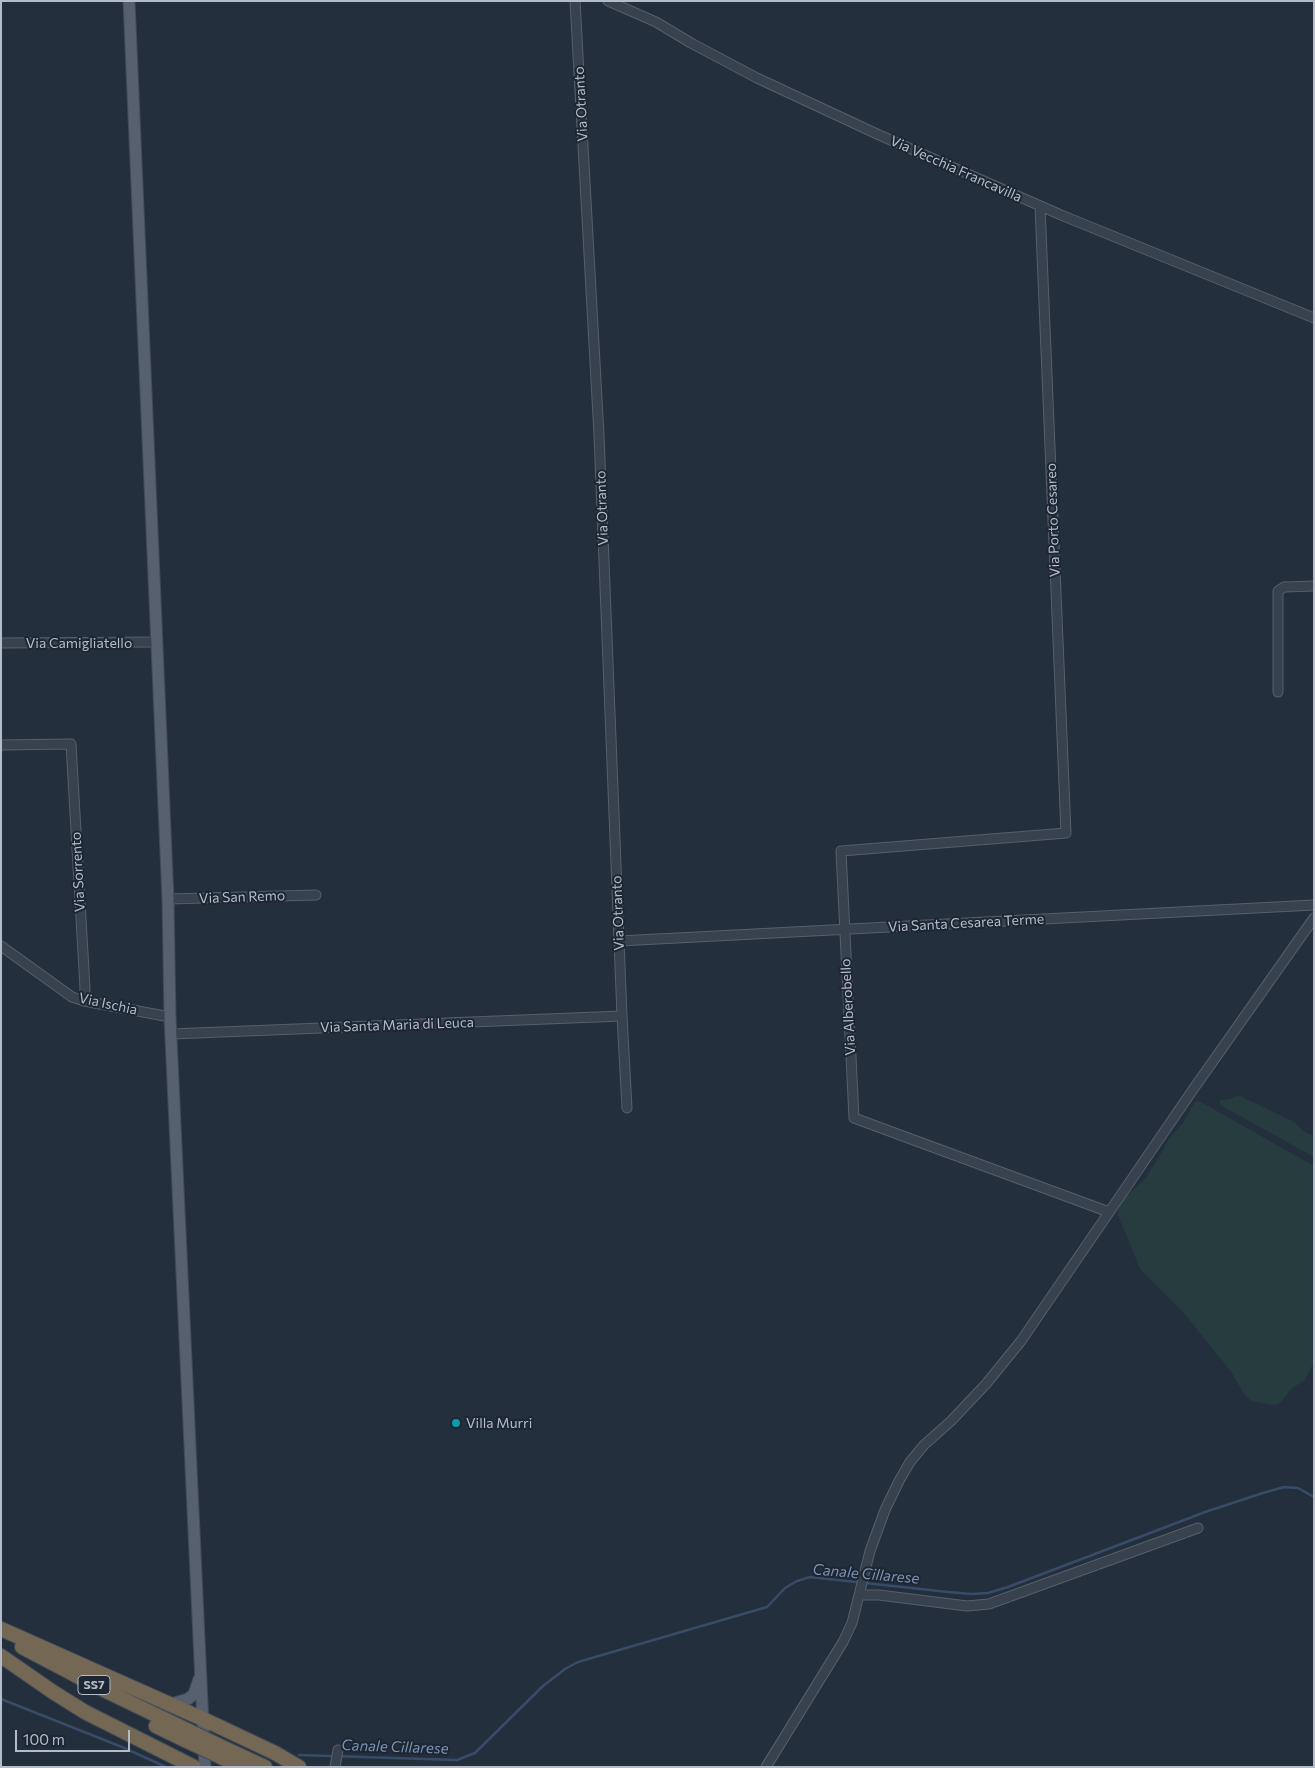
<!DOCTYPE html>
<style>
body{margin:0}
#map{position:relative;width:1315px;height:1768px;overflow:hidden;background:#242f3e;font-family:Commissioner,sans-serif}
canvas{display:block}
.frame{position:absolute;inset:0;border:2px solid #b4bcc9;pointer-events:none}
.scale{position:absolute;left:15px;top:1730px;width:115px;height:22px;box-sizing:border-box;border:2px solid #b4bcc9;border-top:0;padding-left:6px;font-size:15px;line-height:18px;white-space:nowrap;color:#b4bcc9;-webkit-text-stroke:4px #1d2633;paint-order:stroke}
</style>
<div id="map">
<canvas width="1315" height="1768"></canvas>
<div class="frame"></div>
<div class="scale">100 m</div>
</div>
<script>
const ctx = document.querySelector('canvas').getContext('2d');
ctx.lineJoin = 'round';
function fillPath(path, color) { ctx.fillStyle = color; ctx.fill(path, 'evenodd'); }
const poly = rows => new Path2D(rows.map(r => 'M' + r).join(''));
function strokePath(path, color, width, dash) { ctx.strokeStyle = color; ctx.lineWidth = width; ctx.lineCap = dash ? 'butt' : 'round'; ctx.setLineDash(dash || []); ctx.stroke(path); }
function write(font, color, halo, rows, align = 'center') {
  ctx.font = font + ' Commissioner,sans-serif'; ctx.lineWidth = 4; ctx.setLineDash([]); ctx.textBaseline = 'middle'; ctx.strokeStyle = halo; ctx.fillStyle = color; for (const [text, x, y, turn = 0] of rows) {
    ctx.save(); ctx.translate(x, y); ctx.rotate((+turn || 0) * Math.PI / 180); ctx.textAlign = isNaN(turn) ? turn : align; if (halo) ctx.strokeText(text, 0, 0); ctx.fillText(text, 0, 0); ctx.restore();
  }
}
fillPath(poly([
 [1238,1095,1294,1122,1306,1133,1314,1136,1314,1157,1220,1105,1220,1100,1230,1099],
 [1199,1101,1314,1166,1314,1362,1304,1381,1292,1388,1281,1402,1275,1405,1251,1401,1243,1393,1232,1373,1183,1312,1140,1269,1118,1215,1121,1201,1145,1179,1159,1157,1168,1140,1184,1122,1194,1103]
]), '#263c3f');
strokePath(poly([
 [1,1699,122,1747,166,1767],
 [299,1755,457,1760,475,1753,543,1686,565,1669,578,1662,767,1607,785,1588,797,1581,810,1577,948,1592,972,1594,988,1593,1008,1587,1208,1511,1263,1493,1284,1487,1298,1488,1314,1497]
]), '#394c67', 2.5);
const minor = poly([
 [575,1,599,435,622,1016,627,1108],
 [608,1,656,22,691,43,757,78,877,134,1061,215,1314,318],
 [1040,206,1066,833,841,851,854,1118,1109,1212],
 [1,643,157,642],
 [1278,692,1278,591,1284,587,1314,586],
 [1,745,71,744,85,988,84,1001],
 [168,899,316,895],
 [619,941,1314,905],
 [1,946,72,997,84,1001,170,1017],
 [171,1034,622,1016],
 [860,1595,879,1595,967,1606,989,1604,1198,1528],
 [335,1767,338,1750],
 [766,1767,843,1642,852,1623,870,1551,885,1510,899,1481,910,1462,924,1445,951,1421,986,1384,1021,1341,1192,1091,1314,918]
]);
const major = poly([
 [129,1,168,899,170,1017,205,1767],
 [171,1704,188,1699,194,1694,199,1679]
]);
const highway = poly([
 [1,1629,203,1719,275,1753,299,1767],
 [22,1647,98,1687,189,1731],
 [1,1656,53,1692,85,1712,194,1767],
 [156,1726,187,1741],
 [222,1747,265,1767],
 [221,1757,241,1767]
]);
strokePath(minor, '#565f6c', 11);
strokePath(major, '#414a57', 13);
strokePath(highway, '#434c59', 16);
strokePath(minor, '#38414e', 9);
strokePath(major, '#56606e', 11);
strokePath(highway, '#746855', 14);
const highwayBridge = poly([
 [189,1731,222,1747],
 [187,1741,221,1757]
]);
strokePath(highwayBridge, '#434c59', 16, []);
strokePath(highwayBridge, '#746855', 14);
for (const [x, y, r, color] of [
 [456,1423,5,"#0f9aa8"]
]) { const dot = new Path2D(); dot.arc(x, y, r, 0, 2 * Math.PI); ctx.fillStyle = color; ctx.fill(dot); strokePath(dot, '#1d2633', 2); }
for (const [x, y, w] of [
 [94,1685,32]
]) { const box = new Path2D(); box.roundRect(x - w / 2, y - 9.5, w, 19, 4); ctx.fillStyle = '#1d2633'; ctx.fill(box); strokePath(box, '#b4bcc9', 1); }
write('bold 12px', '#b4bcc9', null, [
 ["SS7",94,1685]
]);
write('14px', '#b4bcc9', '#1d2633', [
 ["Via Otranto",581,104,-93],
 ["Via Vecchia Francavilla",956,169,24],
 ["Via Otranto",602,508,-92],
 ["Via Porto Cesareo",1053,520,-92],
 ["Via Camigliatello",79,643],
 ["Via Sorrento",78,872,-93],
 ["Via San Remo",242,897,-2],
 ["Via Otranto",618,913,-92],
 ["Via Santa Cesarea Terme",966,923,-3],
 ["Via Ischia",108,1004,12],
 ["Via Alberobello",848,1007,-93],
 ["Via Santa Maria di Leuca",397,1025,-2]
]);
write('14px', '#b4bcc9', '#1d2633', [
 ["Villa Murri",466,1423]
], 'left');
write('italic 15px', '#7c92b1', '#1d2633', [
 ["Canale Cillarese",866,1574,5],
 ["Canale Cillarese",395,1747,2]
]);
</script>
